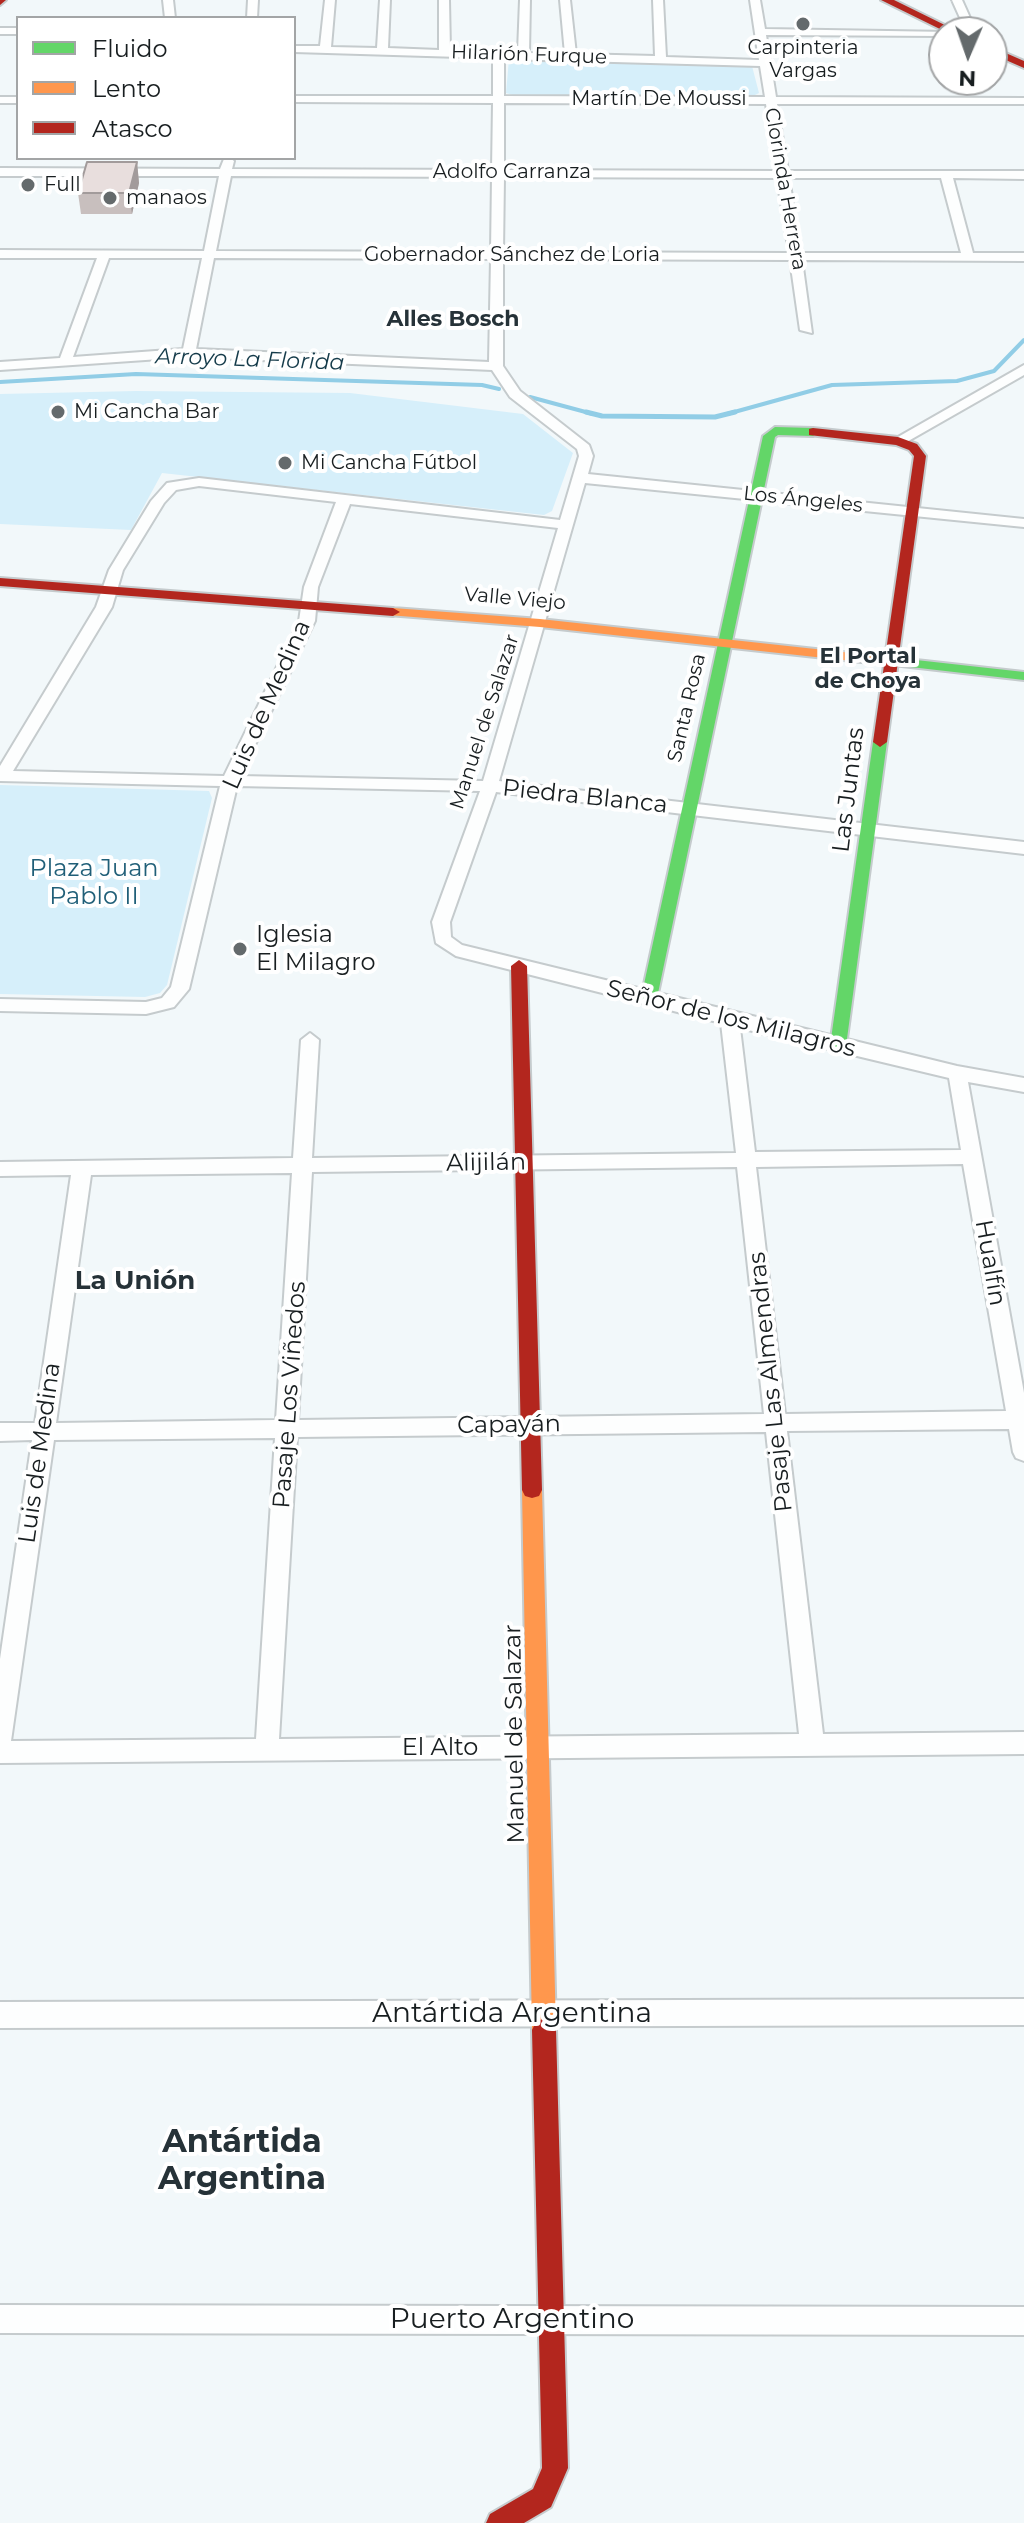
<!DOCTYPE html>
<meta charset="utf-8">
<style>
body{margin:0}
#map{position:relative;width:1024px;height:2523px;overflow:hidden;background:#f2f8fa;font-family:Montserrat,sans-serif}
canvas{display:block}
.legend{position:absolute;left:16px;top:16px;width:280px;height:144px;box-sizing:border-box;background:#fff;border:2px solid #a3a5a6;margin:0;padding:10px 14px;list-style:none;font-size:24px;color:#181e20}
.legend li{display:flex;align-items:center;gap:16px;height:40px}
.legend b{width:40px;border:2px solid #a3a5a6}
.north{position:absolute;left:928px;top:16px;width:80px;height:80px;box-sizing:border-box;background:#fff;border:2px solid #a3a5a6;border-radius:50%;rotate:182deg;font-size:22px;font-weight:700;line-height:32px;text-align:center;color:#181e20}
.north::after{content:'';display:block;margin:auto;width:28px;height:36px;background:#646a6c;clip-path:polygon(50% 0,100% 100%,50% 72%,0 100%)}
</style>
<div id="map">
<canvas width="1024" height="2523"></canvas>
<ul class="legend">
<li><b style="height:10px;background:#63d668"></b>Fluido</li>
<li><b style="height:10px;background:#ff974d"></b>Lento</li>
<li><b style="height:10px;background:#b3261e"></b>Atasco</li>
</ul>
<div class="north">N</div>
</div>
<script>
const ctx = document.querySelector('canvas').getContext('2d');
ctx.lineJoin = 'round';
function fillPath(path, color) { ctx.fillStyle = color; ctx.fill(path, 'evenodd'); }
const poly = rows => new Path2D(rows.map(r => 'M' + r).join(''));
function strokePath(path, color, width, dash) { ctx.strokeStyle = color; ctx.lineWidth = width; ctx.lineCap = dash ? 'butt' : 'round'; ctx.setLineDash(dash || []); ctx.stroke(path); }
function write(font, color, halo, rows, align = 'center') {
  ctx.font = font + ' Montserrat,sans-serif'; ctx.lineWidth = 8; ctx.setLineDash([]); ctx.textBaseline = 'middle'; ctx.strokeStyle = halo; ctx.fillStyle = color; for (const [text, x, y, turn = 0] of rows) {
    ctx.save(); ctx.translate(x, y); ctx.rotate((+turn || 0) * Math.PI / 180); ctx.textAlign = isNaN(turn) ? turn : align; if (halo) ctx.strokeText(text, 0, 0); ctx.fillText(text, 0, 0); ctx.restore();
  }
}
fillPath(poly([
 [509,59,752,66,759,93,751,97,516,96,506,93],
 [136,391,350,393,523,414,573,453,552,511,544,515,162,473,131,530,0,524,0,394],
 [0,785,209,791,212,798,167,985,160,993,145,997,0,994]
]), '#d6effa');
strokePath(poly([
 [0,382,136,374,482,385,499,389],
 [530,397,593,414],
 [727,414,832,385,957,381,994,371,1024,340]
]), '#91cde6', 4);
strokePath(poly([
 [586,412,602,416,715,417,735,412]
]), '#91cde6', 5);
const street = poly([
 [163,0,173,0,175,18,165,18,163,0],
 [248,0,258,0,257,18,247,18,248,0],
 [325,0,335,0,331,47,377,48,380,0,390,0,388,48,439,50,439,0,449,0,450,50,518,52,520,0,530,0,529,53,565,54,560,0,570,0,576,54,655,56,653,0,663,0,666,57,759,60,750,0,760,0,765,29,949,32,944,32,944,36,766,35,776,97,1024,98,1024,104,777,104,788,171,1024,171,1024,179,953,178,973,253,1024,253,1024,261,802,260,812,333,800,330,790,260,503,259,503,366,520,391,589,445,593,456,588,474,1024,519,1024,527,585,483,499,781,1024,842,1024,854,496,792,450,922,451,937,462,945,957,1066,1024,1078,1024,1092,968,1082,1024,1393,1024,1461,1016,1458,1013,1452,1009,1429,787,1431,823,1734,1024,1732,1024,1754,0,1763,0,1659,32,1440,0,1441,0,1423,35,1423,71,1175,0,1176,0,1162,293,1158,301,1040,310,1033,319,1040,312,1158,736,1153,721,1023,456,956,436,943,432,922,480,791,237,786,189,989,174,1007,146,1014,0,1011,0,999,146,1002,162,998,171,987,220,786,0,781,0,766,96,607,109,570,151,501,167,483,199,478,560,520,579,456,577,449,510,397,492,370,189,357,0,370,0,362,60,358,97,258,0,258,0,250,204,251,219,176,0,176,0,168,220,169,224,159,230,158,234,161,232,169,492,170,493,103,294,102,294,96,493,96,493,58,294,52,294,46,320,46,325,0],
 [504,59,760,66,765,97,504,96,504,59],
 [504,103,766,104,776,171,504,170,504,103],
 [231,176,492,177,491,252,216,251,231,176],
 [504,177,777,178,789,253,503,252,504,177],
 [789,178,941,178,961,253,801,253,789,178],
 [109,258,202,258,183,349,73,357,109,258],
 [214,258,491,259,489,362,196,349,214,258],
 [199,486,336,502,304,587,299,621,224,776,13,771,112,607,123,570,164,503,176,490,199,486],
 [350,504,558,528,483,781,240,776,315,621,318,587,350,504],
 [740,1028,949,1078,961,1150,755,1152,740,1028],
 [963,1164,1006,1411,785,1414,756,1167,963,1164],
 [737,1167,764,1414,298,1420,312,1172,737,1167],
 [292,1173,276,1420,56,1423,91,1175,292,1173],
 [766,1432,799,1734,279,1739,297,1437,766,1432],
 [275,1438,256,1739,11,1741,54,1440,275,1438],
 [952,0,962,0,971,20,964,32,954,32,961,20,952,0],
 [0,28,18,28,18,34,0,34,0,28],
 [0,97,18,97,18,103,0,103,0,97],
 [1024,365,1024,375,903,444,891,441,1024,365],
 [1024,1999,1024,2025,0,2028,0,2002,1024,1999],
 [0,2305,1024,2307,1024,2335,0,2333,0,2305]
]);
const fast = poly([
 [775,427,813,428,819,432,813,436,778,435,775,437,657,998,649,1004,641,998,763,436,775,427],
 [898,658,1024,672,1024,680,893,665,891,662,898,658],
 [880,737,887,742,846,1046,838,1052,830,1046,873,742,880,737]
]);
const slow = poly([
 [393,608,540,619,898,658,905,662,898,666,540,627,388,615,388,609,393,608],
 [532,1482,539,1484,542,1490,556,2030,552,2038,544,2042,536,2038,532,2030,522,1490,525,1484,532,1482]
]);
const jam = poly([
 [0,0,6,0,0,5,0,0],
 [881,0,894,0,959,32,946,32,881,0],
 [992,47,1024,61,1024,68,992,54,992,47],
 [813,428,898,437,917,444,926,456,887,742,880,747,873,742,914,456,909,450,896,445,809,435,809,429,813,428],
 [0,578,393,608,400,612,393,616,0,586,0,578],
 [519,960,527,966,542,1490,539,1496,532,1498,525,1496,522,1490,511,966,519,960],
 [544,2018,552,2022,556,2030,568,2468,551,2507,524,2523,486,2523,490,2514,533,2489,542,2468,532,2030,536,2022,544,2018]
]);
strokePath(street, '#c5cbcd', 4);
strokePath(fast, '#c5cbcd', 4);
strokePath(slow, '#c5cbcd', 4);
strokePath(jam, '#c5cbcd', 4);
fillPath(street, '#fdfefe');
fillPath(fast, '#63d668');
fillPath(slow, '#ff974d');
fillPath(jam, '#b3261e');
fillPath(poly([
 [137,162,139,183,132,214,81,214,78,193]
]), '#c8bfbe');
fillPath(poly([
 [137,162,139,183,132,214,129,193]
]), '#a29b9b');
const building = poly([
 [87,162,137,162,129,193,78,193,87,162]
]);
fillPath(building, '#e8dedd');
strokePath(building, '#a29b9b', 2);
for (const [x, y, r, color] of [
 [803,24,8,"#646a6c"],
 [28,185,8,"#646a6c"],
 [110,198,8,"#646a6c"],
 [58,412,8,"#646a6c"],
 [285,463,8,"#646a6c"],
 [240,949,8,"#646a6c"]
]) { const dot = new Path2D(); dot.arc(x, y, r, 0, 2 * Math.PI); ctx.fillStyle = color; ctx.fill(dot); strokePath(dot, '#fff', 3); }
write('20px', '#181e20', '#fff', [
 ["Carpinteria",803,48,"center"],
 ["Vargas",803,71,"center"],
 ["Full",44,185],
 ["manaos",126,198],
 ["Mi Cancha Bar",74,412],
 ["Mi Cancha Fútbol",301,463]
], 'left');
write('20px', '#181e20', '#fff', [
 ["Hilarión Furque",529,55,2],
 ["Martín De Moussi",659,99],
 ["Adolfo Carranza",512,172],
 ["Clorinda Herrera",785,189,80],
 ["Gobernador Sánchez de Loria",512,255],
 ["Los Ángeles",803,500,6],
 ["Valle Viejo",515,599,5],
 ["Santa Rosa",687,708,-77],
 ["Manuel de Salazar",485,722,-72]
]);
write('bold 22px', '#263238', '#fff', [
 ["Alles Bosch",453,320],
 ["El Portal",868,657],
 ["de Choya",868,682]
]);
write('italic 22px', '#153b4a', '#fff', [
 ["Arroyo La Florida",250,360,2]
]);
write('24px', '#181e20', '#fff', [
 ["Luis de Medina",267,705,-66],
 ["Las Juntas",849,790,-83],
 ["Piedra Blanca",585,797,6],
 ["Señor de los Milagros",731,1019,14],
 ["Alijilán",486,1163,-1],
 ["Hualfín",990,1263,80],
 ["Pasaje Las Almendras",771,1382,-96],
 ["Pasaje Los Viñedos",290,1395,-86],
 ["Capayán",509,1425,-1],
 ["Luis de Medina",40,1453,-82],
 ["Manuel de Salazar",515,1734,-91],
 ["El Alto",440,1748]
]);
write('24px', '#205f78', '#fff', [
 ["Plaza Juan",94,869],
 ["Pablo II",94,897]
]);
write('24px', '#181e20', '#fff', [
 ["Iglesia",256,935],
 ["El Milagro",256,963]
], 'left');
write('bold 26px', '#263238', '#fff', [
 ["La Unión",135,1281]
]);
write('28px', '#181e20', '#fff', [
 ["Antártida Argentina",512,2014],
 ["Puerto Argentino",512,2320]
]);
write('bold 32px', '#263238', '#fff', [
 ["Antártida",242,2143],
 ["Argentina",242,2180]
]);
</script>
